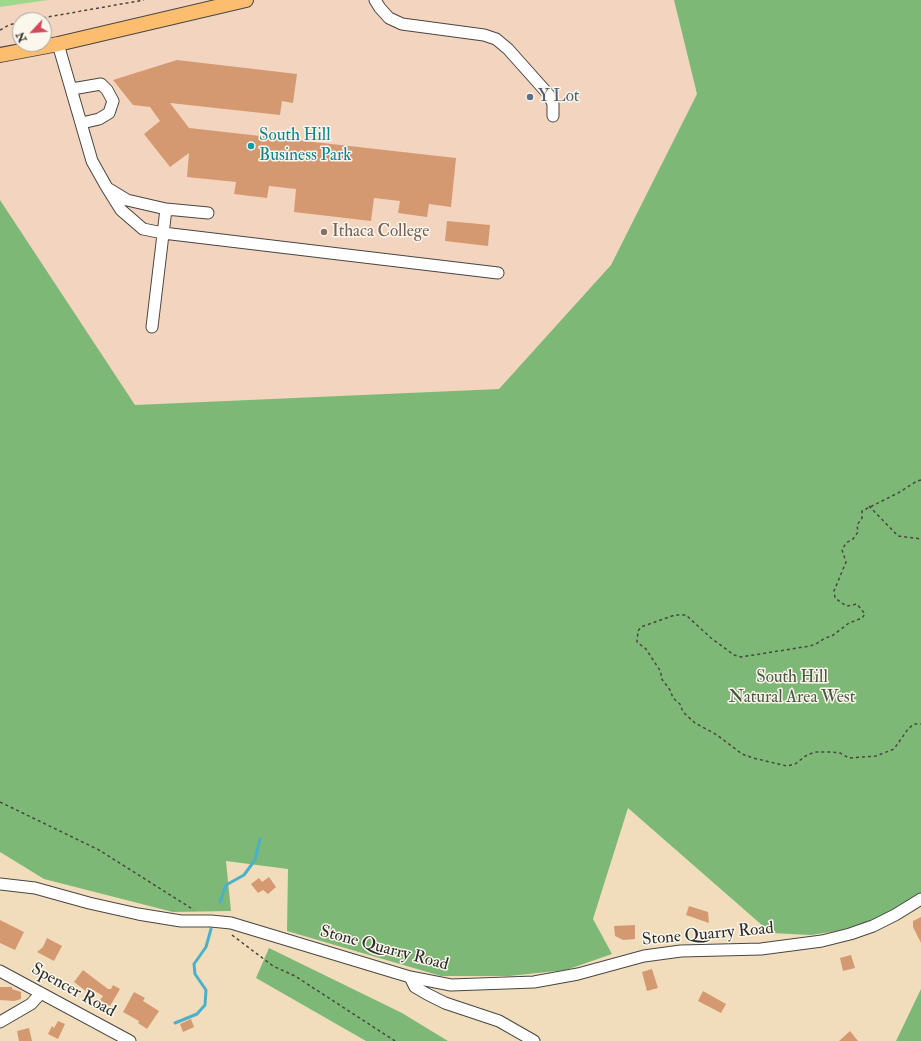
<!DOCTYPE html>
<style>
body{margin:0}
#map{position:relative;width:921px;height:1041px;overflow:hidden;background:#f1ddbc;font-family:"IM FELL Double Pica",serif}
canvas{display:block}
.north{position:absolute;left:12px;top:12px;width:40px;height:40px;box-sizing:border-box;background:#fbf7ec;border:1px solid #a8a59f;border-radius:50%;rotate:244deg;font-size:11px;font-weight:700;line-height:16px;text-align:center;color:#2b2b2b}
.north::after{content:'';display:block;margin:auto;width:14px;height:18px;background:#d1495b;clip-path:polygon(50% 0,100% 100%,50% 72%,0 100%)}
</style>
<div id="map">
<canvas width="921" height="1041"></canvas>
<div class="north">N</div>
</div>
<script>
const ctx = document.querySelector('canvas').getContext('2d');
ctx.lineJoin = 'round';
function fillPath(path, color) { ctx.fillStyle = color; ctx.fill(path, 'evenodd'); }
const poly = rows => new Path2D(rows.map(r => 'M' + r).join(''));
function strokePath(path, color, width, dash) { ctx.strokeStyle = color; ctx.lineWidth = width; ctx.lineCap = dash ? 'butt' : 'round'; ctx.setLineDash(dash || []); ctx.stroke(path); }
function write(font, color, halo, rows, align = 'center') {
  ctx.font = font + ' "IM FELL Double Pica",serif'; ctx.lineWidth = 3; ctx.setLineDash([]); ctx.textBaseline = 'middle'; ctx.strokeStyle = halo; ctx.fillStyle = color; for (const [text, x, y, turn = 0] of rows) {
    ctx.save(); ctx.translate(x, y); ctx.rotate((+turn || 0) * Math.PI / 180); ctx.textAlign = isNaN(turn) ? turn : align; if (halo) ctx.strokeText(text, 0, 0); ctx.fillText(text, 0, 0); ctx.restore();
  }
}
fillPath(poly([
 [0,0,674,0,697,94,611,265,499,389,135,405,0,200],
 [20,20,44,20,44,44,20,44]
]), '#f3d4bf');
fillPath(poly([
 [0,0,48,0,0,7]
]), '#9ed88b');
fillPath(poly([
 [674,0,921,0,921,893,879,919,837,931,811,935,771,933,628,808,593,919,612,954,566,970,509,976,441,976,287,931,288,869,226,861,231,911,173,912,44,879,0,852,0,200,135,405,499,389,611,265,697,94],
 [269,948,402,1013,448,1041,366,1041,256,978],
 [921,989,921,1041,896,1041]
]), '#7eb877');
strokePath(poly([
 [220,902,226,885,244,875,255,860,260,839],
 [175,1023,197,1014,205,1005,206,990,195,974,194,964,206,947,211,929]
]), '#4ab1c9', 3);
fillPath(poly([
 [177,60,297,74,293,103,282,101,280,115,170,103,189,128,456,158,451,207,429,204,427,217,398,213,400,201,374,198,371,221,294,212,296,189,269,186,267,198,234,194,236,182,187,177,189,153,170,167,144,134,160,121,150,107,133,105,113,80],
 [447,221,490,225,488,246,445,241],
 [269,877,276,887,268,894,263,890,258,893,251,884,259,878,262,882],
 [689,906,708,912,709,923,686,915],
 [921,917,921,943,913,927,913,921],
 [0,920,24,932,15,950,0,943],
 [635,925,635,939,623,940,615,936,614,926],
 [47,938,62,946,54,961,37,952,43,947],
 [851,955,855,968,843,971,840,958],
 [652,969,658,988,647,991,642,972],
 [83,970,108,989,111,989,113,985,120,989,110,1006,100,1000,103,996,90,988,87,992,74,982],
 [0,987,12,987,12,989,21,992,21,999,14,1001,0,1000],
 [703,991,726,1004,721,1013,698,1001],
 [134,992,145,998,143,1001,159,1011,147,1029,138,1023,139,1021,123,1012],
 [191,1019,194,1027,183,1032,180,1024],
 [58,1021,65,1024,58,1039,48,1034,52,1026,54,1028],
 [29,1028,32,1041,19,1041,17,1031],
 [850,1031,858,1041,839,1041]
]), '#d59971');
const minor = poly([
 [375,0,380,8,389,18,402,24,484,35,496,39,508,49,549,95,553,104,553,116],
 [58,44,92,161,106,186,121,210,143,229,163,233,498,273],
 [72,89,101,84,107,90,113,101,109,113,99,119,82,123],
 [109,189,127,200,166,209,208,213],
 [152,327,166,209],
 [0,884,35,888,89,903,138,914,181,921,211,921,231,923,410,977,451,985,534,982,578,974,644,956,681,951,761,949,822,941,850,934,873,926,895,915,921,899],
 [0,971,130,1041],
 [410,977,415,987,427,994,445,1003,499,1021,534,1041],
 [0,1022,31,1004,41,993]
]);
const major = poly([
 [0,55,58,44,246,0]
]);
strokePath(minor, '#494641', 13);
strokePath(major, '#494641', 16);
strokePath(poly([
 [31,20,144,0],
 [0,30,9,25,20,22],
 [921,480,917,481,898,493,862,511,862,518,857,525,858,532,853,539,846,543,842,550,846,562,834,591,835,598,842,603,847,606,857,604,865,614,862,618,849,623,832,636,825,638,816,644,810,646,741,657,734,655,711,638,686,615,675,615,641,627,638,631,637,642,646,649,661,672,661,678,670,690,673,698,680,704,683,712,695,723,717,735,742,754,753,758,787,766,795,764,807,755,815,752,831,752,840,753,849,758,876,756,894,749,908,729,914,724,921,724],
 [869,506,898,536,921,539],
 [0,802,99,850,194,910],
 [232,935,273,966,295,976,395,1041]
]), '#494641', 1.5, [3, 3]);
strokePath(minor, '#fff', 11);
strokePath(major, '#fcbd6f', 14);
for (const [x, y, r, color] of [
 [530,97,4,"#5c6f8a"],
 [251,146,4,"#0f9aa8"],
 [324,232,4,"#8d6e63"]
]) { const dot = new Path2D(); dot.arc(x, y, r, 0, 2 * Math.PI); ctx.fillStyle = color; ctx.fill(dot); strokePath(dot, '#fbf7ec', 1.5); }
write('17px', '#4e5e75', '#fbf7ec', [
 ["Y Lot",538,97]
], 'left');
write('17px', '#0d838f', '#fbf7ec', [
 ["South Hill",259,136],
 ["Business Park",259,156]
], 'left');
write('17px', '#785e54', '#fbf7ec', [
 ["Ithaca College",332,232]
], 'left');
write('17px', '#485643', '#fbf7ec', [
 ["South Hill",792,678],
 ["Natural Area West",792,698]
]);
write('17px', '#2b2b2b', '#fbf7ec', [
 ["Stone Quarry Road",708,935,-5],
 ["Stone Quarry Road",384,949,15],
 ["Spencer Road",73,991,29]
]);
</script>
